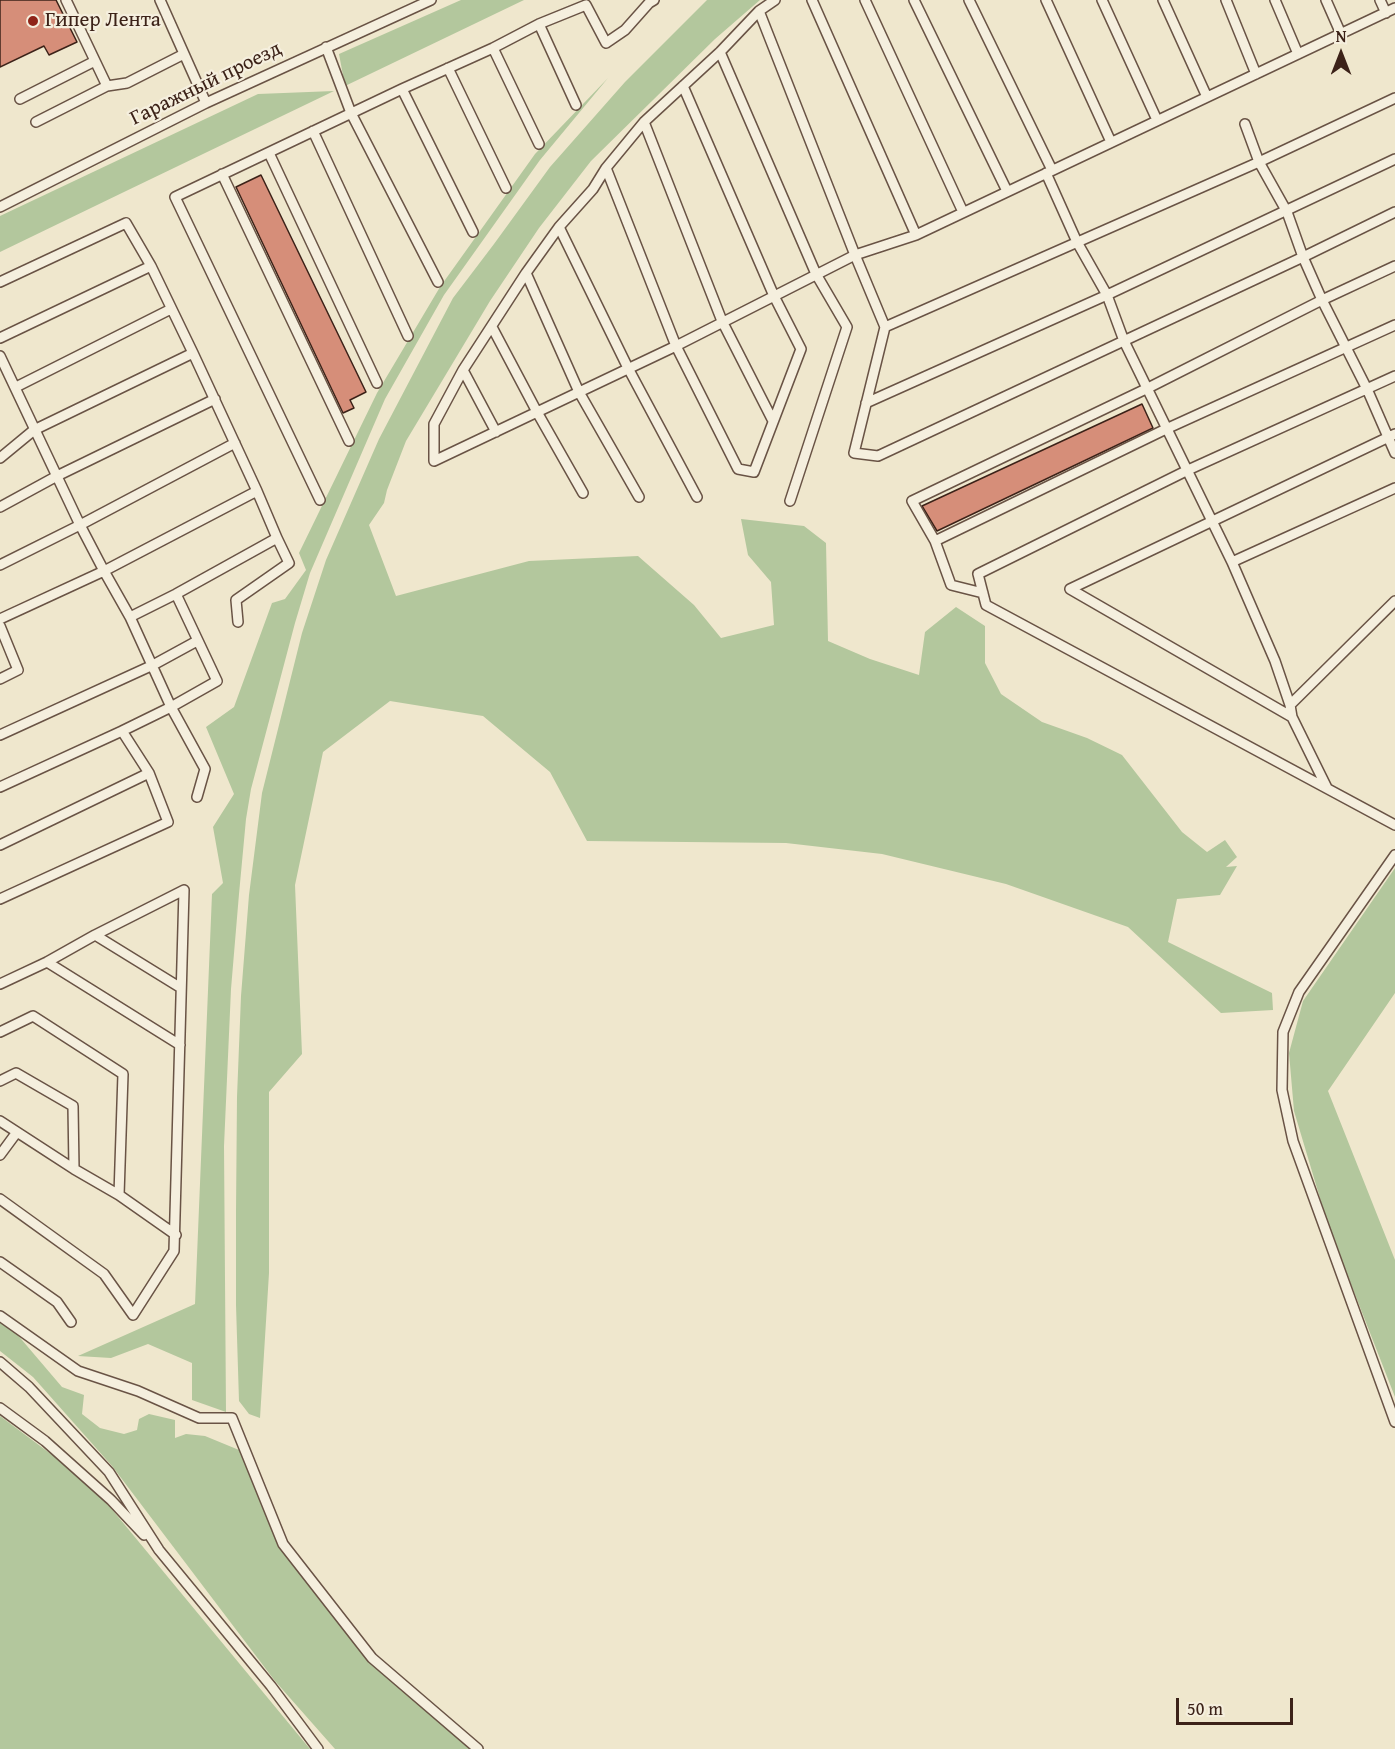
<!DOCTYPE html>
<meta charset="utf-8">
<style>
body{margin:0}
#map{position:relative;width:1395px;height:1749px;overflow:hidden;background:#efe7cd;font-family:"Gentium Book Plus",serif}
canvas{display:block}
.north{position:absolute;left:1311px;top:24px;width:60px;height:60px;-webkit-text-stroke:4px #f5efde;paint-order:stroke;rotate:0deg;font-size:16px;font-weight:700;line-height:24px;text-align:center;color:#3c2218}
.north::after{content:'';display:block;margin:auto;width:21px;height:27px;background:#3c2218;clip-path:polygon(50% 0,100% 100%,50% 72%,0 100%)}
.scale{position:absolute;left:1176px;top:1698px;width:117px;height:27px;box-sizing:border-box;border:3px solid #3c2218;border-top:0;padding-left:8px;font-size:18px;line-height:21px;white-space:nowrap;color:#3c2218;-webkit-text-stroke:4px #f5efde;paint-order:stroke}
</style>
<div id="map">
<canvas width="1395" height="1749"></canvas>
<div class="north">N</div>
<div class="scale">50 m</div>
</div>
<script>
const ctx = document.querySelector('canvas').getContext('2d');
ctx.lineJoin = 'round';
function fillPath(path, color) { ctx.fillStyle = color; ctx.fill(path, 'evenodd'); }
const poly = rows => new Path2D(rows.map(r => 'M' + r).join(''));
function strokePath(path, color, width, dash) { ctx.strokeStyle = color; ctx.lineWidth = width; ctx.lineCap = dash ? 'butt' : 'round'; ctx.setLineDash(dash || []); ctx.stroke(path); }
function write(font, color, halo, rows, align = 'center') {
  ctx.font = font + ' "Gentium Book Plus",serif'; ctx.lineWidth = 4.5; ctx.setLineDash([]); ctx.textBaseline = 'middle'; ctx.strokeStyle = halo; ctx.fillStyle = color; for (const [text, x, y, turn = 0] of rows) {
    ctx.save(); ctx.translate(x, y); ctx.rotate((+turn || 0) * Math.PI / 180); ctx.textAlign = isNaN(turn) ? turn : align; if (halo) ctx.strokeText(text, 0, 0); ctx.fillText(text, 0, 0); ctx.restore();
  }
}
fillPath(poly([
 [461,0,524,0,345,86,339,54],
 [707,0,760,0,715,39,591,161,539,228,490,301,406,441,387,490,384,503,369,525,396,596,529,561,638,556,694,605,721,638,774,625,771,582,748,555,741,519,804,526,826,543,828,641,870,659,919,675,925,632,956,607,985,626,985,663,1001,694,1042,722,1087,738,1122,755,1182,832,1207,852,1225,840,1237,857,1226,867,1237,866,1220,895,1177,899,1168,942,1272,993,1273,1010,1221,1013,1128,927,1006,884,882,854,786,843,587,841,550,772,483,716,390,701,323,752,295,885,302,1054,269,1092,269,1273,260,1418,249,1414,239,1401,236,1305,236,1211,237,1097,241,996,249,895,262,793,302,633,326,560,379,439,453,298,494,244,550,167,625,82],
 [608,78,540,160,444,295,385,399,310,573,295,623,251,789,246,819,239,894,231,989,224,1146,226,1412,192,1400,192,1363,148,1344,111,1358,78,1356,195,1304,212,894,223,883,213,827,234,794,206,727,234,707,272,603,285,599,306,570,299,553,377,393,440,287,535,154],
 [334,91,124,192,0,252,0,216,258,94],
 [1395,868,1395,993,1328,1091,1395,1260,1395,1397,1328,1225,1294,1111,1289,1053,1303,1001],
 [0,1322,16,1333,62,1387,84,1395,82,1414,100,1428,124,1434,137,1430,139,1419,149,1414,175,1420,175,1438,186,1434,205,1436,239,1450,281,1548,369,1662,471,1749,335,1749,275,1681,112,1466,33,1377,0,1351],
 [0,1416,91,1484,310,1749,0,1749]
]), '#b3c79d');
const building = poly([
 [0,0,56,0,77,42,49,55,44,46,0,67,0,0],
 [261,175,366,392,350,400,354,408,343,413,236,187,261,175],
 [1142,404,1153,428,937,531,922,506,1142,404]
]);
fillPath(building, '#d68e79');
strokePath(building, '#3c2218', 1.5);
const service = poly([
 [66,0,107,86],
 [160,0,206,103],
 [775,0,759,11,720,52,644,122,606,168,593,189,559,227,526,273,463,370,434,424,434,461,676,346,855,255,916,235,1395,8],
 [812,0,916,235],
 [865,0,963,212],
 [914,0,1007,191],
 [969,0,1052,170],
 [1046,0,1111,142],
 [1102,0,1157,120],
 [1163,0,1207,97],
 [1226,0,1256,74],
 [1275,0,1298,54],
 [1326,0,1341,34],
 [1380,0,1386,13],
 [759,11,855,255,885,327,854,453,878,456,1303,257,1395,212],
 [539,24,576,105],
 [326,47,351,113,438,282],
 [493,48,539,144],
 [720,52,816,274,847,327,790,501],
 [448,68,506,188],
 [402,89,473,232],
 [20,99,95,61],
 [36,122,107,86,127,83,184,54],
 [644,122,722,321,773,421],
 [1245,124,1259,162,1287,212,1303,257,1322,300,1367,389,1395,453],
 [313,131,408,336],
 [269,153,377,383],
 [606,168,676,346,738,469,754,472,801,349,774,296,683,86],
 [1046,173,1077,242,1107,295,1124,341,1232,562,1275,661,1290,705,1292,717,1327,788],
 [222,174,349,441],
 [0,207,206,103,431,0],
 [559,227,628,368,697,497],
 [526,273,579,392,639,497],
 [0,282,126,223,151,266,193,353,257,491,277,538,176,594,130,617],
 [492,327,537,412,583,493],
 [885,327,1259,162,1395,98],
 [0,338,151,266],
 [0,356,80,525,104,571,130,617,171,707,205,769,197,797],
 [463,370,496,432],
 [1395,376,1188,470,978,574,986,605,1395,825],
 [16,387,171,309],
 [866,403,1107,295,1395,159],
 [0,458,34,430,193,353],
 [320,500,175,197,402,89,493,48,539,24,586,5,606,43,625,30,649,3,654,0],
 [0,507,57,476,215,399],
 [935,541,912,501,1148,388,1322,300,1395,266],
 [1232,562,1395,488],
 [0,565,80,525,235,443],
 [983,593,951,585,935,541,1166,429,1395,325],
 [0,619,104,571,257,491],
 [238,622,236,600,289,563,277,538],
 [0,626,18,670,0,679],
 [1290,705,1395,601],
 [1292,717,1070,589,1395,434],
 [122,731,171,707,217,681,176,594],
 [0,735,153,665,197,641],
 [0,787,122,731,149,773,168,822,0,899],
 [0,845,149,773],
 [1395,855,1299,992,1283,1032,1282,1090,1293,1141,1395,1422],
 [95,935,181,988],
 [47,962,180,1045],
 [0,984,47,962,95,935,184,890,174,1251,133,1315,104,1274,0,1199],
 [0,1032,33,1016,123,1074,119,1195],
 [0,1081,16,1073,73,1106,74,1169],
 [0,1121,74,1169,119,1195,176,1235],
 [0,1155,17,1132],
 [0,1262,57,1302,71,1322],
 [0,1316,78,1371,138,1391,199,1418,232,1418,283,1544,372,1658,478,1749],
 [0,1362,29,1387,109,1472,159,1550,271,1686,318,1749],
 [0,1408,45,1441,111,1500,144,1535]
]);
strokePath(service, '#695345', 12);
strokePath(service, '#f5efde', 9);
for (const [x, y, r, color] of [
 [33,21,6,"#8f2418"]
]) { const dot = new Path2D(); dot.arc(x, y, r, 0, 2 * Math.PI); ctx.fillStyle = color; ctx.fill(dot); strokePath(dot, '#f5efde', 2); }
write('21px', '#3c2218', '#f5efde', [
 ["Гипер Лента",45,21]
], 'left');
write('21px', '#3c2218', '#f5efde', [
 ["Гаражный проезд",206,84,-26]
]);
</script>
